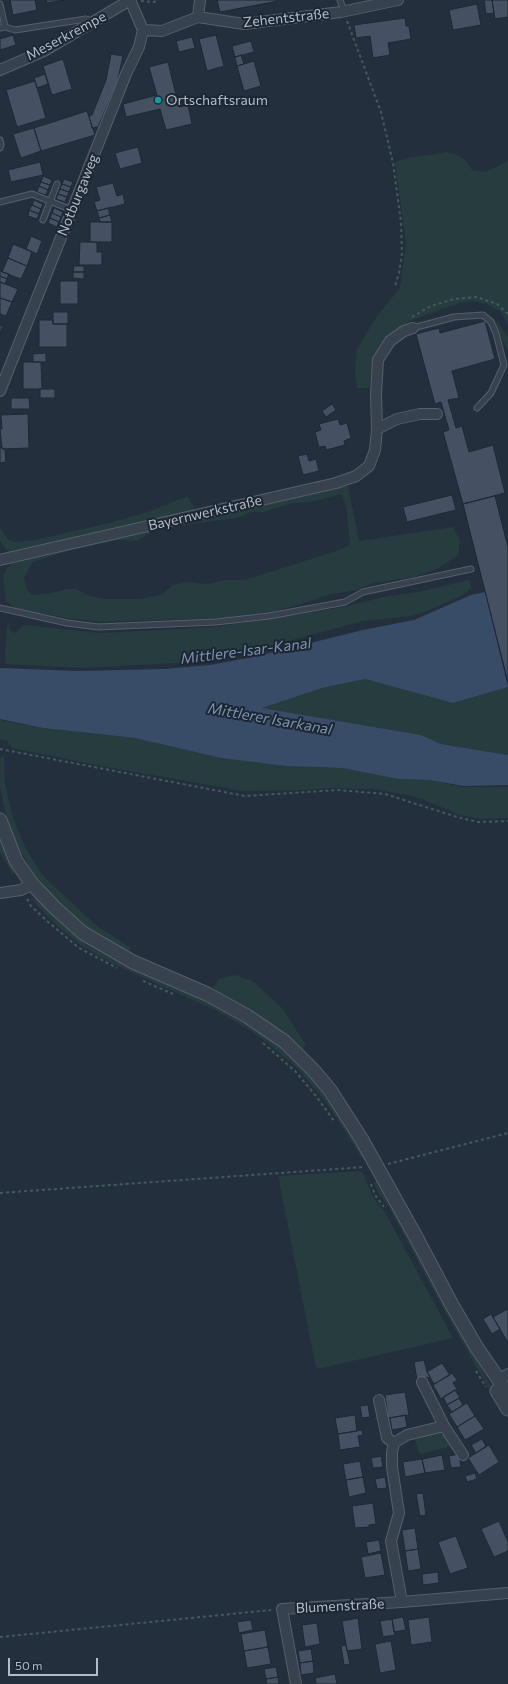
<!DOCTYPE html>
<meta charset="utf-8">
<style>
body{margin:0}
#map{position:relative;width:508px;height:1684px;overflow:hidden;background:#242f3e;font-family:Commissioner,sans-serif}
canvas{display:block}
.scale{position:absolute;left:8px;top:1658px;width:90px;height:18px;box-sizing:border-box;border:2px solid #b4bcc9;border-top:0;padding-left:5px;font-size:12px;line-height:14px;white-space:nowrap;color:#b4bcc9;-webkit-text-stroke:3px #1d2633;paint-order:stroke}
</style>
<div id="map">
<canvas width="508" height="1684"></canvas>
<div class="scale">50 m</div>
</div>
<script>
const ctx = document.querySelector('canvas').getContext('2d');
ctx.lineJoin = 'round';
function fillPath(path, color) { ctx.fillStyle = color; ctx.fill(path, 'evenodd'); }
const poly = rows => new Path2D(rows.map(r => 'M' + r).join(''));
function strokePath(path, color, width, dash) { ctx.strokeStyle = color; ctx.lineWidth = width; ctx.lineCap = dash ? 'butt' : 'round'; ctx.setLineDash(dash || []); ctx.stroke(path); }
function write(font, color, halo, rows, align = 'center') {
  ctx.font = font + ' Commissioner,sans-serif'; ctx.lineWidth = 4; ctx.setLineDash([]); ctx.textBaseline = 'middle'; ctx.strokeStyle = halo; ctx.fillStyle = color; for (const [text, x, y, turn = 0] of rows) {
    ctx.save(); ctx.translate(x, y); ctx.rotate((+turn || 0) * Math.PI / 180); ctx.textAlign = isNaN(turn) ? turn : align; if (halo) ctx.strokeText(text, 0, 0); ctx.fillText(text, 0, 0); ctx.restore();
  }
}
fillPath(poly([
 [448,152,459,156,465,160,472,170,485,172,495,168,508,160,508,325,500,311,487,304,473,301,462,302,412,320,396,330,381,344,373,364,369,388,357,388,355,371,357,349,377,316,400,288,406,243,395,162,408,158],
 [490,314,502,328,508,337,508,352,494,320],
 [348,486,359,541,453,527,460,540,458,555,439,568,414,577,374,583,356,590,328,595,301,604,271,612,222,618,100,622,66,618,15,608,6,601,3,576,8,567,13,563],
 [341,494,346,506,350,544,342,549,264,574,244,580,226,580,207,584,186,582,173,585,163,594,157,596,139,599,105,599,89,596,76,589,68,589,46,594,32,595,27,589,24,578,33,562,60,553,117,540,136,541,152,532,166,528,241,517,251,512,263,512,292,503,310,502],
 [188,496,195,510,9,553,0,541,0,528,8,539,15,542,35,540,113,522,151,511],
 [469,580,472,588,463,595,427,611,411,616,363,621,214,661,81,668,6,664,5,654,7,627,10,620,9,627,11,631,15,633,25,625,100,633,215,627,344,607,384,597,418,592],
 [365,679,453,703,508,687,508,755,441,744,421,735,261,708,322,688],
 [0,720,43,728,135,738,221,758,285,766,342,768,398,779,429,780,463,787,508,787,508,818,482,819,460,815,417,797,374,789,330,788,303,790,243,791,101,766,12,748,7,741,0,739],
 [4,755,5,782,12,815,26,849,39,870,45,878,97,926,131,948,128,951,93,932,77,921,43,887,32,872,17,844,5,811,0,787,0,758],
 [0,841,13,868,13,875,0,852],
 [30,898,37,899,76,934,103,953,135,969,202,998,254,1027,276,1044,312,1078,326,1094,342,1117,364,1156,364,1158,362,1158,326,1102,314,1088,299,1070,269,1044,253,1032,215,1010,122,968,95,954,82,946,56,925],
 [236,975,254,982,282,1008,306,1045,302,1050,268,1022,212,989,218,980,224,977],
 [361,1171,364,1175,374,1199,386,1214,453,1338,317,1369,314,1358,278,1176],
 [377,1180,379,1181,439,1294,491,1386,490,1391,442,1306,390,1209,379,1194,374,1184],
 [439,1433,445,1437,451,1446,419,1454,415,1438]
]), '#263c3f');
fillPath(poly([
 [485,592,508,687,453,703,365,679,322,688,262,708,421,735,441,744,508,755,508,785,464,786,429,780,398,779,342,768,285,766,221,758,135,738,43,728,0,719,0,668,78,671,165,669,210,665,253,657,363,630,414,620,471,595]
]), '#394c67');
const building = poly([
 [10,0,35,0,37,10,13,15,10,0],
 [46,0,64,0,47,3,46,0],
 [217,0,278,0,278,1,220,12,217,0],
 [484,0,492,0,494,13,486,14,484,0],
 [492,0,508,0,508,17,495,19,492,0],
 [477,4,481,25,453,30,449,10,477,4],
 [405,18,406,26,409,26,411,39,388,43,390,55,373,58,370,36,356,38,354,25,405,18],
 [13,35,16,45,0,50,0,39,13,35],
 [216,35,224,66,207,71,199,39,216,35],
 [192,37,195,48,179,52,176,41,192,37],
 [251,41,254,52,235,57,232,46,251,41],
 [111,54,123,56,117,83,98,127,92,128,89,116,92,115,106,80,111,54],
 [241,55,244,64,237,66,235,57,241,55],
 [63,59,72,89,52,95,43,66,63,59],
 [254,61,261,86,244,91,237,66,254,61],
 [168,62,179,107,188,105,192,124,166,130,160,109,126,117,123,104,157,95,149,67,168,62],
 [45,74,48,84,37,88,34,78,45,74],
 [35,81,46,118,17,127,6,90,35,81],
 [87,111,95,135,41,151,34,128,87,111],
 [34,128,41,151,21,158,13,134,34,128],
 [138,147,142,163,120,169,115,153,138,147],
 [40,162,43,175,11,182,8,170,40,162],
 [43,176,52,180,50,185,41,182,43,176],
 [64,179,73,182,71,187,62,184,64,179],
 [41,182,50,185,48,190,39,186,41,182],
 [113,183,117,196,123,194,125,204,97,211,94,202,100,200,96,187,113,183],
 [62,184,71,187,69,192,60,189,62,184],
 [39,186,48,190,46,195,37,192,39,186],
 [60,189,69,192,67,197,58,194,60,189],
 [58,194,67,197,65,202,56,199,58,194],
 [34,200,43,204,41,209,32,205,34,200],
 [32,205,41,209,39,214,29,210,32,205],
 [54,208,63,212,61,217,52,213,54,208],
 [108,208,110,215,99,218,97,211,108,208],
 [29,210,39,214,37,219,28,216,29,210],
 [52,213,61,217,59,222,50,218,52,213],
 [110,215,112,222,100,222,99,218,110,215],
 [50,218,59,222,57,227,48,223,50,218],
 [90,222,112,222,112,242,90,242,90,222],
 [31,236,42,241,37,254,26,249,31,236],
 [80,242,97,242,97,252,102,252,102,265,79,265,80,242],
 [13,244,32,252,27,266,8,258,13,244],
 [8,258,27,266,21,279,2,272,8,258],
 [74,266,84,266,84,272,73,272,74,266],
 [0,271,9,274,7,279,0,276,0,271],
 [73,272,84,272,84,279,73,278,73,272],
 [0,276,7,279,5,284,0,282,0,276],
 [60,281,78,281,78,304,60,304,60,281],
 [0,282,18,289,12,302,0,298,0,282],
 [0,298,12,302,6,316,0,314,0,298],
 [53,312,68,312,68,324,53,324,53,312],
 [39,320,53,320,53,324,67,324,67,347,39,347,39,320],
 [485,321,495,359,452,371,459,398,448,400,456,428,462,426,469,452,493,445,505,493,463,504,443,432,449,430,441,402,435,404,416,334,439,328,440,333,485,321],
 [0,325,3,326,0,334,0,325],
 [46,353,46,362,33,362,33,354,46,353],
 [23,362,41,362,42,389,23,389,23,362],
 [40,389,55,389,55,398,40,398,40,389],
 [11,398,29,398,30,409,11,409,11,398],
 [332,404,336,410,326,417,322,411,332,404],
 [28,414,29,448,2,449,0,429,2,429,1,415,28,414],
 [338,419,340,425,347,423,351,438,344,441,345,445,326,450,325,446,319,447,315,432,321,430,319,424,338,419],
 [0,447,5,449,6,462,0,463,0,447],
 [307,454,309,461,316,459,319,471,303,475,298,456,307,454],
 [452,495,456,510,407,522,403,507,452,495],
 [495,496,508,547,508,682,463,504,495,496],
 [508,1309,508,1343,493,1317,508,1309],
 [491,1314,500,1329,492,1334,483,1319,491,1314],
 [424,1360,427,1372,430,1377,417,1380,414,1362,424,1360],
 [442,1363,450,1375,434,1384,427,1372,442,1363],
 [452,1373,457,1380,453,1383,457,1389,441,1399,433,1385,452,1373],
 [455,1390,460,1398,447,1405,443,1397,455,1390],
 [405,1392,409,1415,388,1418,385,1395,405,1392],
 [459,1398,463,1405,452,1412,447,1405,459,1398],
 [467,1403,475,1416,457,1427,449,1414,467,1403],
 [368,1405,370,1417,362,1418,360,1406,368,1405],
 [355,1415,357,1431,338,1434,335,1418,355,1415],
 [405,1415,407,1427,392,1430,390,1418,405,1415],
 [475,1416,484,1429,465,1440,457,1427,475,1416],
 [362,1430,363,1435,358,1436,360,1447,340,1450,338,1434,362,1430],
 [482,1439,486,1446,476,1453,471,1445,482,1439],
 [489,1445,499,1462,479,1475,468,1458,489,1445],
 [459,1454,461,1467,451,1468,449,1456,459,1454],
 [442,1455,445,1470,425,1473,422,1459,442,1455],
 [381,1456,383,1467,373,1468,371,1458,381,1456],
 [422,1459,425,1473,405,1477,403,1462,422,1459],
 [360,1461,363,1477,346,1480,343,1464,360,1461],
 [475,1473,477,1479,467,1482,465,1476,475,1473],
 [363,1477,366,1493,349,1497,346,1480,363,1477],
 [385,1477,387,1488,377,1489,375,1479,385,1477],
 [423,1493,426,1515,420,1516,416,1494,423,1493],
 [373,1503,376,1524,369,1525,369,1527,355,1528,352,1506,373,1503],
 [499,1521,508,1542,508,1551,494,1557,481,1529,499,1521],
 [415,1528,418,1549,405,1551,402,1530,415,1528],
 [456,1536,468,1568,450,1574,438,1542,456,1536],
 [379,1540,381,1551,368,1554,366,1542,379,1540],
 [418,1549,421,1569,408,1571,405,1551,418,1549],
 [381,1553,385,1575,365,1578,361,1557,381,1553],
 [438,1572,439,1583,423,1585,422,1574,438,1572],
 [403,1617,406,1630,394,1632,392,1619,403,1617],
 [429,1617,432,1642,411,1645,408,1620,429,1617],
 [358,1618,362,1649,347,1651,342,1621,358,1618],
 [392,1619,395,1635,383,1637,380,1621,392,1619],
 [251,1620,253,1630,239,1633,237,1622,251,1620],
 [317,1623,320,1644,305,1647,302,1625,317,1623],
 [265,1630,268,1647,244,1651,241,1634,265,1630],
 [391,1641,396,1670,380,1673,375,1644,391,1641],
 [346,1645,350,1664,344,1665,341,1646,346,1645],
 [268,1647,271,1664,247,1668,244,1651,268,1647],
 [311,1649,313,1661,300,1663,298,1651,311,1649],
 [313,1661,314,1673,301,1675,300,1663,313,1661],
 [276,1667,278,1677,266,1679,264,1669,276,1667],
 [335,1674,337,1684,316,1684,315,1678,335,1674],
 [278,1677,279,1684,267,1684,266,1679,278,1677]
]);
fillPath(building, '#455162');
strokePath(building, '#1f2835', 1);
const service = poly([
 [340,0,344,11],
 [0,4,5,27],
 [0,28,5,27,15,30,86,19,93,21],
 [0,140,1,145,0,148],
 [0,202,32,194,72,210],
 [43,220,57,184],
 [413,328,454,317,483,315,491,322,496,333,504,365,491,393,477,408],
 [0,608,67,623,98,627,216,622,269,616,345,602,363,592,471,569]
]);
const minor = poly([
 [198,17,244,24,341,12,398,0],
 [143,30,162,31,198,17,200,0],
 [0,70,44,51,130,0],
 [0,391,126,74,139,47,143,30,130,0],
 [377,429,397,419,420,414,437,414],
 [0,560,336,483,356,476,369,466,375,450,377,429,376,394,378,360,390,341,404,331,413,328],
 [0,893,21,890,32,884],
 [499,1380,508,1374],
 [422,1382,444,1426],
 [379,1400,387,1438,394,1443],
 [402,1602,391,1541,399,1513,392,1467,392,1452,394,1443,407,1435,444,1426,463,1455],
 [296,1684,282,1609,402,1602,508,1593]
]);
const tertiary = poly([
 [0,820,16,861,32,884,55,908,83,933,133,962,207,994,247,1016,285,1042,314,1071,330,1090,362,1140,416,1237,452,1305,477,1348,499,1380,508,1396],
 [497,1391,508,1409]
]);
strokePath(service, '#565f6c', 7);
strokePath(minor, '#565f6c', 12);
strokePath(tertiary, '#565f6c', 15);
strokePath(poly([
 [141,1,154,2,158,0],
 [347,21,381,112,393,163,401,222,402,254,399,273,395,286],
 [412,317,431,306,454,299,477,297,497,304,508,314],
 [0,749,245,796,338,790,385,794,457,817,478,822,508,821],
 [27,899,31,906,47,921,79,948,117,968],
 [143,981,173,994],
 [263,1043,295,1071,316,1096,334,1121],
 [388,1164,508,1133],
 [371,1184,375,1195,384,1207],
 [0,1193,364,1167],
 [476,1371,486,1387],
 [0,1637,271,1610]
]), '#44595c', 2, [3, 3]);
strokePath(service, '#38414e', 5);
strokePath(minor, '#38414e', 10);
strokePath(tertiary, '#38414e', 13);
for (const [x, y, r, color] of [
 [158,100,4,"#0f9aa8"]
]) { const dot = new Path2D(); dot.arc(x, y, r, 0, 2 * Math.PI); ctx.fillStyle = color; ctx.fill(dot); strokePath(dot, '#1d2633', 1.5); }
write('14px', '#b4bcc9', '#1d2633', [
 ["Zehentstraße",286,18,-6],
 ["Meserkrempe",66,36,-28],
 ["Notburgaweg",78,195,-68],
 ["Bayernwerkstraße",205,513,-13],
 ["Blumenstraße",340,1606,-3]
]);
write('14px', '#b4bcc9', '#1d2633', [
 ["Ortschaftsraum",166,100]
], 'left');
write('italic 15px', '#7c92b1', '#1d2633', [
 ["Mittlere-Isar-Kanal",246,651,-7],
 ["Mittlerer Isarkanal",270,719,10]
]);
</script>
